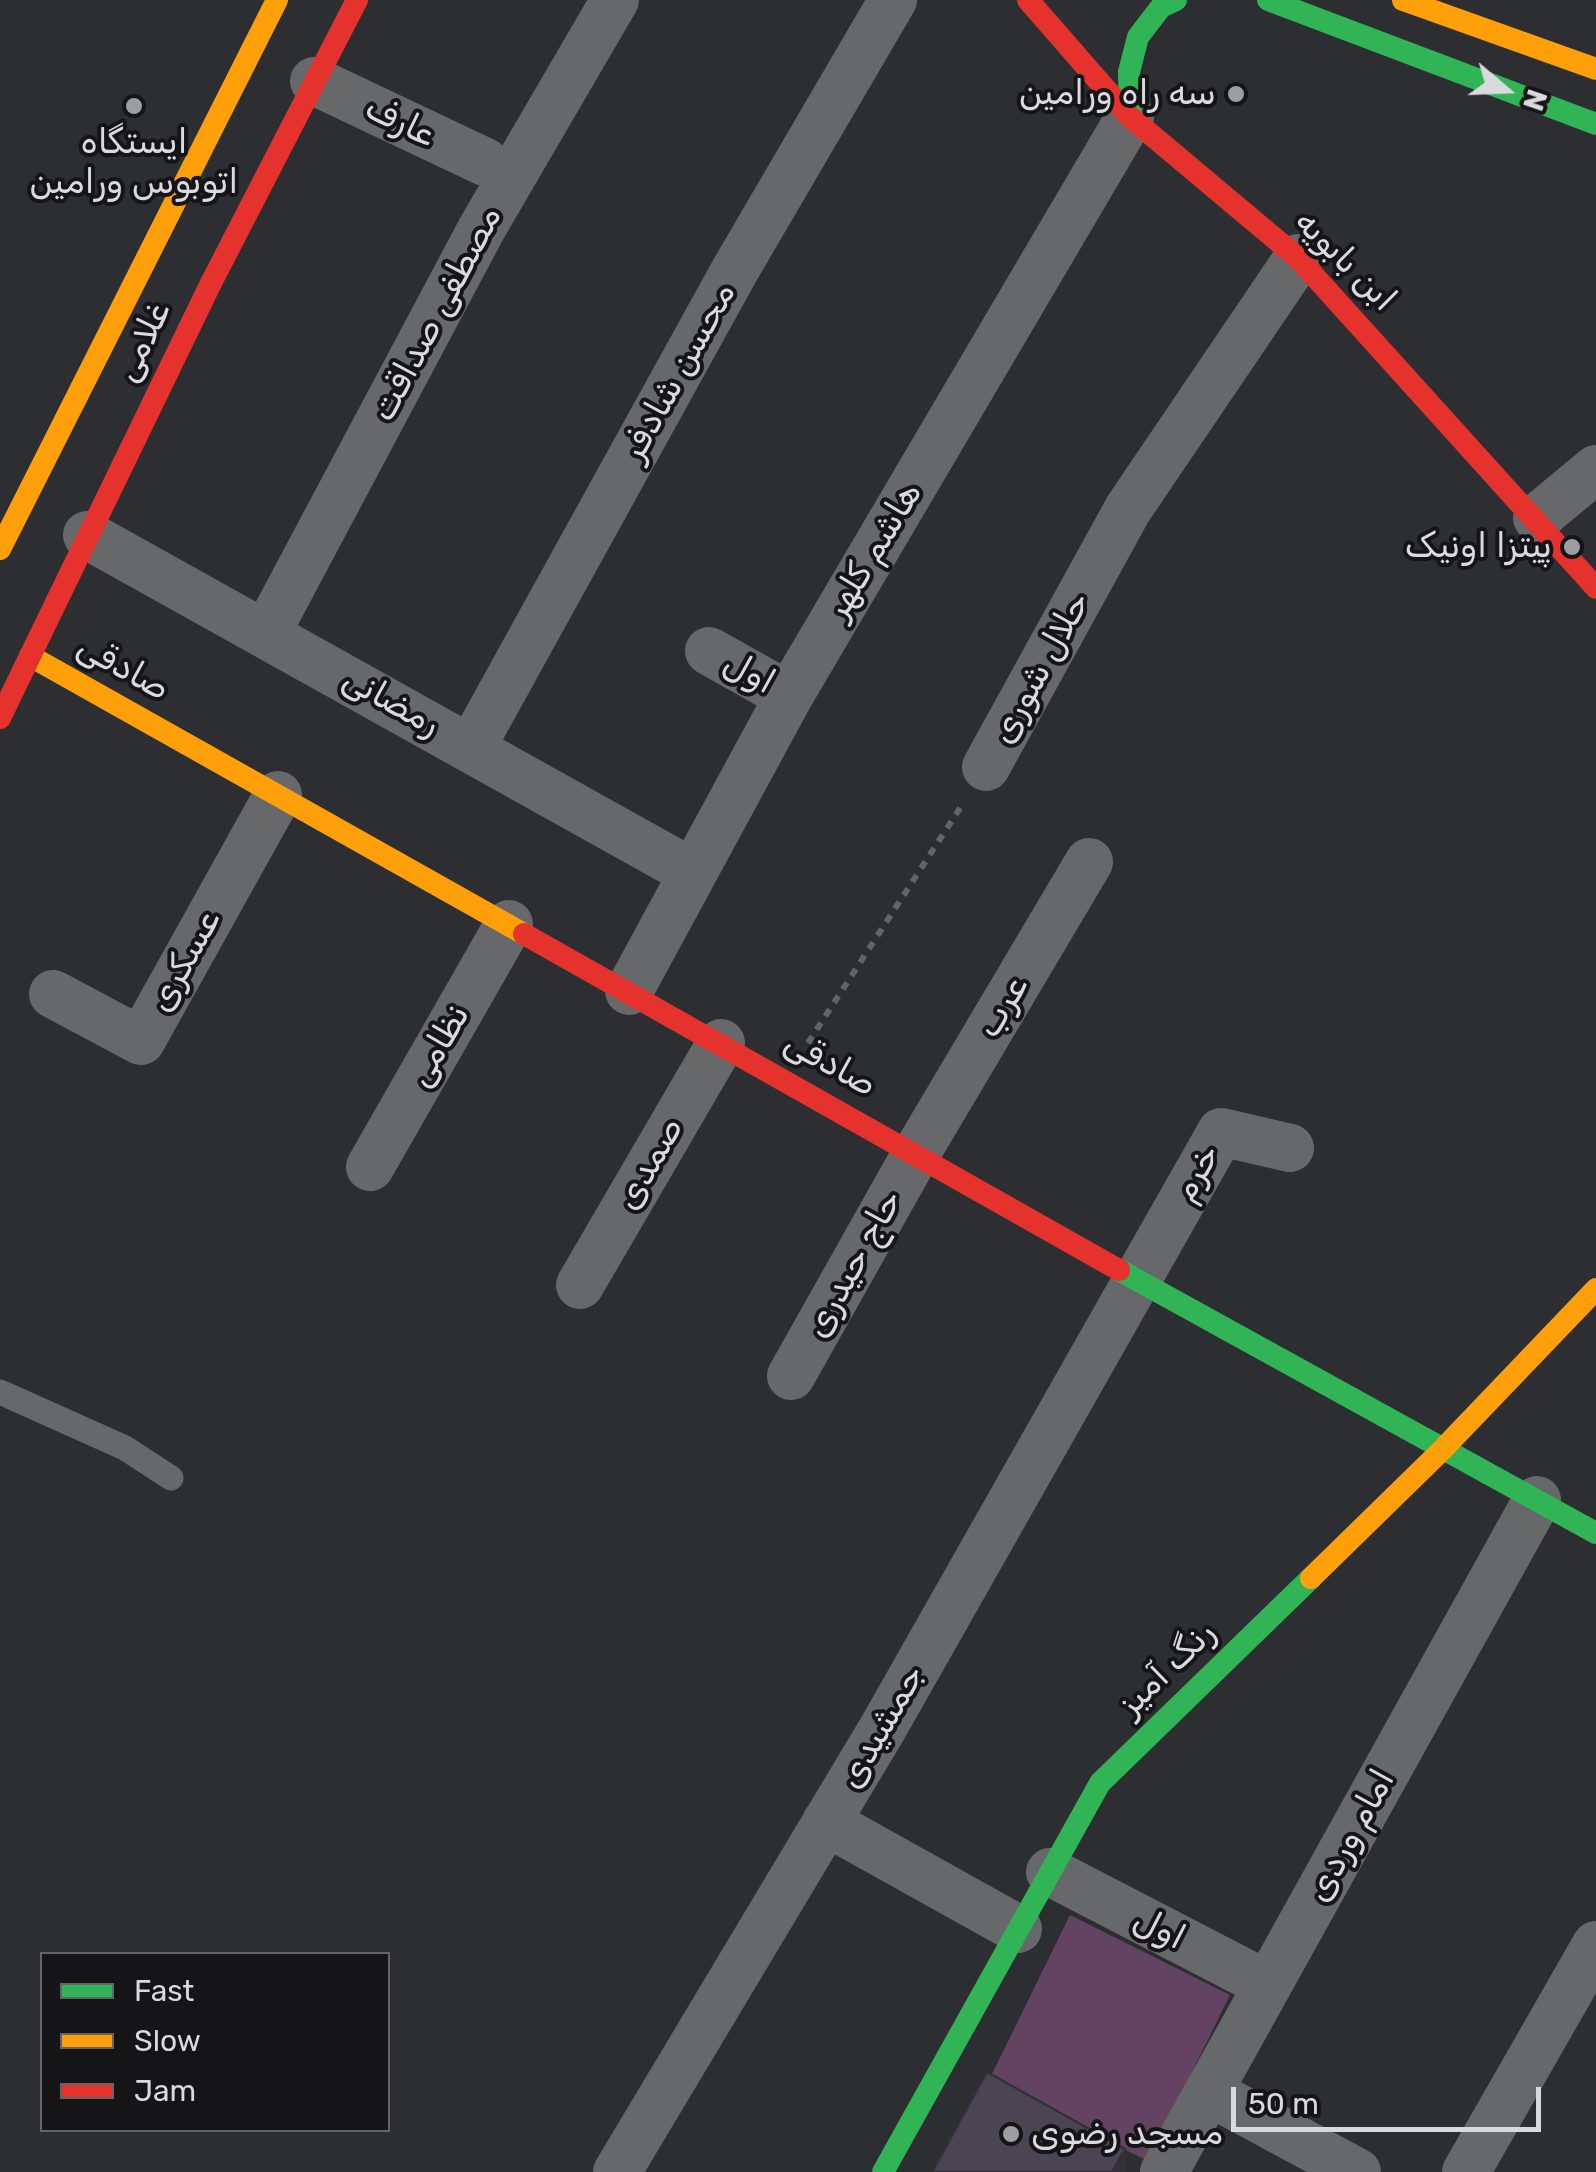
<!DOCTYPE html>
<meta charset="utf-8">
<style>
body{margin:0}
#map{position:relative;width:1596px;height:2172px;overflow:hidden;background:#2d2e31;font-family:Rubik,sans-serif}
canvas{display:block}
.legend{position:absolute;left:40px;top:1952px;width:350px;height:180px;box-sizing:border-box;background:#151517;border:2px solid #646467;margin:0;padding:12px 18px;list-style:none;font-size:30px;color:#dadade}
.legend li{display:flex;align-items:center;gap:20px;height:50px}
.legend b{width:50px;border:2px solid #646467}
.north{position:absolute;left:1456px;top:40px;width:100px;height:100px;-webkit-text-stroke:8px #151517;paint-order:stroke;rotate:109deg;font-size:28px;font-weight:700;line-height:40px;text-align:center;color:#dadade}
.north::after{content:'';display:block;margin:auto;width:35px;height:45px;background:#dadade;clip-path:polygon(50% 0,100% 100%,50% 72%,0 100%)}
.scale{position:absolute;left:1231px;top:2087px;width:310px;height:45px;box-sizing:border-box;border:5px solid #dadade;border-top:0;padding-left:12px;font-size:30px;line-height:35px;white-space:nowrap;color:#dadade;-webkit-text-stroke:8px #151517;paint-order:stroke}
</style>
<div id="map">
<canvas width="1596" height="2172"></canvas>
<ul class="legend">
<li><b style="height:12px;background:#30b455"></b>Fast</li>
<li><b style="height:12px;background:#ff9f0a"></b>Slow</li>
<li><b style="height:12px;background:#e5322d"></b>Jam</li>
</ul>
<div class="north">N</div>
<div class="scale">50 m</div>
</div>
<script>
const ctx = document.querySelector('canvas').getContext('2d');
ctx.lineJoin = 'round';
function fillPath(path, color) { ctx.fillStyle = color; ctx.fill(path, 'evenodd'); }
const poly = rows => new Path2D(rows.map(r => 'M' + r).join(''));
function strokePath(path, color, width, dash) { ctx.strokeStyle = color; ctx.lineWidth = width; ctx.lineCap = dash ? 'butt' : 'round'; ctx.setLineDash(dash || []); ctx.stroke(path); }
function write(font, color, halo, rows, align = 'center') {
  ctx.font = font + ' Rubik,"Noto Naskh Arabic",sans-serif'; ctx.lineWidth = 8; ctx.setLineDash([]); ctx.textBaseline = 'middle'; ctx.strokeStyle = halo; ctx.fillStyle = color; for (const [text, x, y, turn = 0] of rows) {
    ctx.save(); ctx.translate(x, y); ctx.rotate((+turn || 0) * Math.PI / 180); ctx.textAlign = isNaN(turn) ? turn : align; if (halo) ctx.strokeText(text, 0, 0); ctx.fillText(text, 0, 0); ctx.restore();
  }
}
fillPath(poly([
 [1070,1915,1230,1995,1148,2161,988,2082]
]), '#634361');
strokePath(poly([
 [808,1043,964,802]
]), '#646466', 6, [8, 8]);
strokePath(poly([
 [0,1392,125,1448,171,1478]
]), '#676869', 25);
strokePath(poly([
 [314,81,485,162],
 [1537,518,1596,469],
 [87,535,693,873],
 [267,632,482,228,615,0],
 [709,651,789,696],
 [471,748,735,270,893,0],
 [986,767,1128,509,1298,258],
 [629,991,789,696,1130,117],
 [53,994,141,1041,278,795],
 [370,1167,509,924],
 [580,1285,721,1043],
 [791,1376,917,1152,1089,862],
 [826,1822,1018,1929],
 [1050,1872,1268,1985],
 [1209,2092,1357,2172],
 [617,2172,884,1726,1221,1132,1290,1148],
 [1164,2172,1537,1500],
 [1466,2172,1596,1945]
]), '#676869', 48);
strokePath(poly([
 [1268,0,1596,124],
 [1130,117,1129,72,1138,37,1161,7,1176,0],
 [1119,1270,1596,1533],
 [883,2172,1100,1783,1311,1578]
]), '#30b455', 22);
strokePath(poly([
 [1403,0,1596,69],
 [0,549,277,0],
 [30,656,524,934],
 [1311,1578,1441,1451,1596,1289]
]), '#ff9f0a', 22);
strokePath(poly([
 [1028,0,1130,117,1298,258,1596,588],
 [0,718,211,283,357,0],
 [524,934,1119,1270]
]), '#e5322d', 22);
fillPath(poly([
 [1125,2149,1125,2172,1112,2172]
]), '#34303a');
const building = poly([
 [987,2072,1125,2149,1112,2172,932,2172,987,2072]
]);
fillPath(building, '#4b4553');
strokePath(building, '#34303a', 2.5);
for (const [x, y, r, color] of [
 [1236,94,10,"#9d9ea1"],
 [134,106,10,"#9d9ea1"],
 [1572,547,10,"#9d9ea1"],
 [1011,2134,10,"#9d9ea1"]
]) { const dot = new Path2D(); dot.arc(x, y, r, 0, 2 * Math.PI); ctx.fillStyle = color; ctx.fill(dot); strokePath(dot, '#151517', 4); }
write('35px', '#dadade', '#151517', [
 ["سه راه ورامین",1216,94],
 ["ایستگاه",134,143,"center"],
 ["اتوبوس ورامین",134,183,"center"],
 ["پیتزا اونیک",1552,547],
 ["مسجد رضوی",1031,2134,"left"]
], 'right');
write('35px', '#dadade', '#151517', [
 ["عارف",400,122,26],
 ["ابن بابویه",1345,261,45],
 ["مصطفی صداقت",437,314,-62],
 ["غلامی",143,342,-64],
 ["محسن شادفر",679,372,-61],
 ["هاشم کلهر",874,551,-59],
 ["صادقی",123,668,29],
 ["حلال شوری",1041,668,-61],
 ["اول",749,673,29],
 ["رمضانی",391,702,29],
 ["عسکری",185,961,-61],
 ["عرب",1003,1007,-59],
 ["نظامی",439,1046,-60],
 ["صادقی",830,1064,29],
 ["صمدی",650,1164,-60],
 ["خرم",1197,1173,-60],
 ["حاج حیدری",854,1264,-61],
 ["رنگ آمیز",1167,1669,-44],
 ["جمشیدی",882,1727,-60],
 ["امام وردی",1351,1836,-61],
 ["اول",1159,1929,27]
]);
</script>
